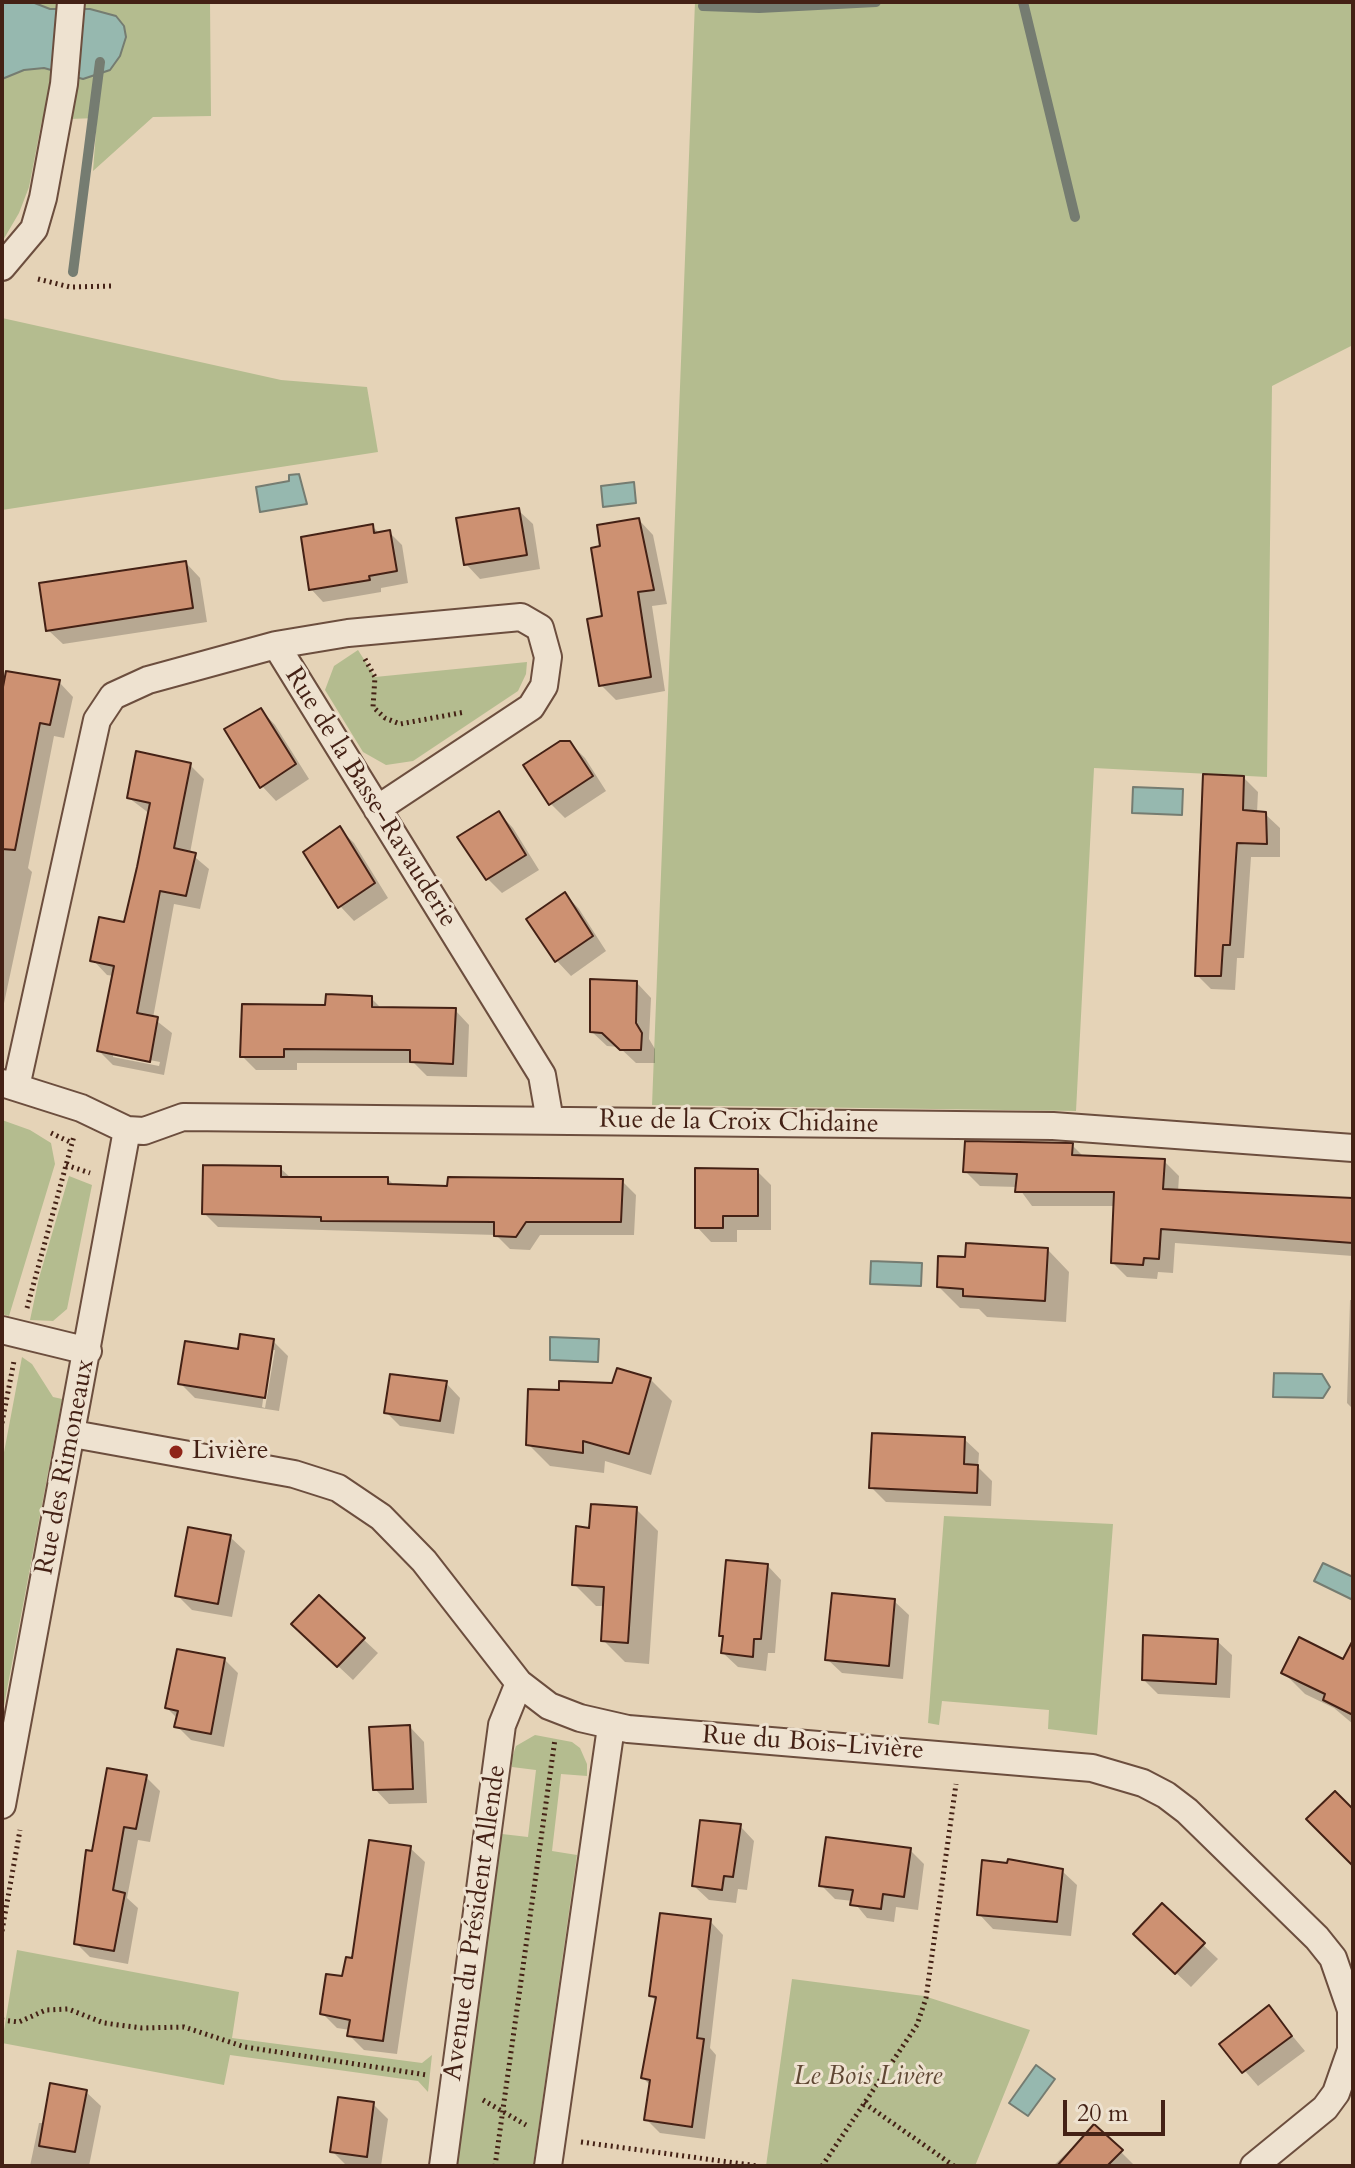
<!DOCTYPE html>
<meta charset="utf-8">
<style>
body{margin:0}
#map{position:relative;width:1355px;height:2168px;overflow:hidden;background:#e5d3b7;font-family:Cardo,serif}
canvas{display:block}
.frame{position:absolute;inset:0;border:4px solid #442115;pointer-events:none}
.scale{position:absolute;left:1063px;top:2100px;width:102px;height:36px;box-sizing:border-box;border:4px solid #442115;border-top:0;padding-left:10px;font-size:24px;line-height:28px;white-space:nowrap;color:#442115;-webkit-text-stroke:6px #eee2d0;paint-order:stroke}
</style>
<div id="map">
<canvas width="1355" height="2168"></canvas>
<div class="frame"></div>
<div class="scale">20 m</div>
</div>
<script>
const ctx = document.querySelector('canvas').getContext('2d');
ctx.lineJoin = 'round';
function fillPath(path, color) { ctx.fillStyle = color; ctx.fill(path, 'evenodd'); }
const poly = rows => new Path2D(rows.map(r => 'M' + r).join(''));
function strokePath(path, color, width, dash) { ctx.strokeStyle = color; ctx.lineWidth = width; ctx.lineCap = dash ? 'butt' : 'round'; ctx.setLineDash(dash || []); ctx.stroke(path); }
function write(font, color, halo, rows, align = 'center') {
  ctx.font = font + ' Cardo,serif'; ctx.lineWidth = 6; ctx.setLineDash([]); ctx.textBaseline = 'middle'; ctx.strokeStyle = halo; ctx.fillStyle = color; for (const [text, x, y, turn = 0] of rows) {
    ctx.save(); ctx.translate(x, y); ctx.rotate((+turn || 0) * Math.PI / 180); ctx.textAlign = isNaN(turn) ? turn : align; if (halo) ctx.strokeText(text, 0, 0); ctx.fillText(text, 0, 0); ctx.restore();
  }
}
fillPath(poly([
 [2,2,210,2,211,116,153,117,93,171,97,118,42,120,29,187,19,213,2,242],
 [695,2,1353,2,1353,345,1272,386,1267,777,1094,768,1076,1111,652,1105],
 [2,318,281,380,367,387,378,452,2,510],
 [358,650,375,677,527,662,526,674,518,691,413,761,386,765,363,752,325,690,334,666],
 [2,1120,30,1130,51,1143,55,1164,9,1316,2,1314],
 [69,1176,92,1185,67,1309,53,1321,30,1320,39,1278],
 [22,1357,32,1364,53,1397,62,1399,2,1716,2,1463],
 [944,1516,1113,1524,1097,1735,1048,1729,1049,1710,942,1701,939,1725,928,1723],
 [535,1735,572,1742,580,1748,587,1764,587,1776,561,1774,552,1851,577,1855,533,2166,457,2166,502,1834,528,1837,536,1770,512,1767,512,1758,516,1746],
 [17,1950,239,1992,232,2038,422,2063,432,2055,428,2092,418,2081,230,2055,224,2085,2,2043],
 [792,1979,924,1996,1030,2030,975,2166,766,2166]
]), '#b4bc8f');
const water = poly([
 [2,2,32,2,50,9,90,9,116,16,124,26,126,37,120,56,110,70,83,79,44,68,24,70,2,79,2,2],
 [299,474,307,504,260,512,256,487,289,481,289,475,299,474],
 [634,482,636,503,603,507,601,486,634,482],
 [1133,787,1183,789,1182,815,1132,813,1133,787],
 [871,1261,922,1263,921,1286,870,1284,871,1261],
 [550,1337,599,1339,598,1362,550,1360,550,1337],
 [1274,1373,1322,1374,1330,1387,1323,1398,1273,1397,1274,1373],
 [1323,1563,1353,1577,1353,1600,1314,1581,1323,1563],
 [1036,2065,1055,2079,1028,2116,1009,2103,1036,2065]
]);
fillPath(water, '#96b8af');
strokePath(water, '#757c71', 2);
fillPath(poly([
 [518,510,533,524,540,569,480,579,466,564],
 [639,520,653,535,667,604,652,606,665,691,616,700,601,685,603,548],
 [372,526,380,534,389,532,402,545,408,583,381,588,381,592,323,602,311,589],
 [186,563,200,578,207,622,63,644,48,630],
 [8,671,59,682,73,697,64,738,54,736,28,868,32,872,3,1008,2,699],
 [261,710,275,725,309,779,276,801,262,786],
 [570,743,585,758,606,791,565,818,551,804],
 [190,765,204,779,190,853,209,869,200,909,174,904,153,1018,172,1033,164,1075,113,1065,99,1051,114,976,107,975,93,960,125,924,150,814,129,798],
 [113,1053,160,1062,159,1066,113,1057],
 [1244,778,1258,792,1257,813,1265,814,1280,828,1280,857,1251,857,1244,958,1237,958,1235,990,1211,989,1197,975],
 [499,813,513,828,539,870,502,893,488,879,460,838],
 [340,829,354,843,388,898,354,921,340,906],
 [565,894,579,909,606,951,571,976,557,961,529,919],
 [637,983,651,998,649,1039,655,1049,655,1063,636,1063,619,1047,607,1046,592,1032],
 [371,998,382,1009,455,1010,469,1025,467,1077,427,1076,414,1063,297,1063,297,1070,256,1070,242,1056,327,1007],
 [1072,1145,1084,1157,1164,1161,1179,1176,1178,1192,1353,1201,1353,1256,1175,1243,1173,1273,1158,1272,1157,1279,1127,1277,1113,1263,1116,1206,1032,1206,1018,1187,980,1186,965,1171],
 [280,1168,292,1179,388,1179,396,1187,622,1181,636,1195,634,1235,540,1235,530,1250,510,1249,496,1235,218,1227,204,1213],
 [757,1171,771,1185,771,1230,737,1230,737,1242,711,1242,697,1227],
 [1048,1250,1069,1272,1066,1322,987,1317,979,1309,960,1308,939,1287,967,1259],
 [1350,1300,1353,1300,1353,1409,1347,1403],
 [273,1341,288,1356,279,1411,195,1398,180,1383,240,1352],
 [270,1350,275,1350,265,1408,262,1407],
 [650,1379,672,1401,651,1475,605,1461,604,1473,550,1466,528,1444,560,1392],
 [446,1383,460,1398,454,1434,400,1426,386,1412],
 [964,1439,979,1453,978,1467,992,1481,991,1506,886,1502,871,1487],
 [636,1509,658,1531,649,1664,625,1662,603,1640,605,1606,596,1606,574,1584,590,1530],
 [230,1537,245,1551,232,1617,192,1610,177,1595],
 [767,1565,781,1580,775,1653,768,1653,766,1671,738,1667,723,1653,725,1639,721,1635],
 [894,1601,909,1615,903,1679,842,1673,827,1659],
 [308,1638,363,1639,378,1653,353,1680],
 [1353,1640,1353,1724,1334,1708,1305,1694,1284,1673,1343,1661],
 [1217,1641,1232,1655,1230,1698,1158,1694,1144,1680],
 [224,1659,238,1673,224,1747,191,1740,177,1726,178,1719,167,1708],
 [410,1727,424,1742,427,1803,389,1804,375,1789],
 [146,1777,160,1791,150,1842,138,1840,127,1898,138,1908,128,1964,90,1957,76,1943,94,1853],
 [740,1826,754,1841,747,1890,738,1889,736,1903,709,1900,694,1886],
 [410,1848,425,1862,397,2054,364,2050,349,2035,350,2030,337,2028,323,2014],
 [910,1850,924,1864,918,1910,896,1907,894,1922,867,1918,853,1901,835,1899,821,1885],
 [1062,1871,1077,1885,1071,1936,993,1929,979,1914],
 [1162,1906,1218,1959,1191,1987,1135,1934],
 [710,1921,723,1935,710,2048,716,2055,705,2139,660,2133,646,2119,651,2086,643,2078,657,2002,651,1996],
 [1269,2008,1305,2051,1258,2086,1222,2044],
 [86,2092,101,2106,89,2166,30,2166,39,2123,45,2123],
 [373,2104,388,2119,381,2166,347,2166,332,2151],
 [1095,2126,1135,2166,1053,2166]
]), '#0003');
strokePath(poly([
 [1023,2,1075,217],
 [703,6,759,8,876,2],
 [73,272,100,62]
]), '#757c71', 10);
const building = poly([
 [519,508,527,555,464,565,456,518,519,508],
 [639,518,654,590,638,592,651,677,599,686,587,619,602,616,591,548,600,546,597,525,639,518],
 [373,524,374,533,390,530,397,571,369,576,370,580,309,590,301,537,373,524],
 [186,561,193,608,46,631,39,583,186,561],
 [6,671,60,680,50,725,40,723,15,850,2,849,2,692,6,671],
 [261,708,296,764,260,788,224,729,261,708],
 [560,741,570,741,593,776,549,805,523,765,560,741],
 [136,751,191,763,174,848,196,853,186,896,160,891,137,1013,158,1017,150,1062,97,1051,114,966,90,961,99,917,124,922,137,867,150,803,127,798,136,751],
 [1203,774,1244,776,1243,810,1266,812,1267,844,1237,843,1230,945,1223,945,1221,976,1195,976,1203,774],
 [499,811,526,855,486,880,457,837,499,811],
 [340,826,375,883,338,908,303,852,340,826],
 [565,892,593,936,555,962,526,919,565,892],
 [590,979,637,981,636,1023,642,1033,641,1050,620,1050,602,1033,590,1032,590,979],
 [326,994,372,996,372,1007,456,1008,453,1064,410,1062,410,1050,284,1049,284,1057,240,1057,242,1004,325,1005,326,994],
 [965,1141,1073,1143,1072,1155,1165,1159,1163,1189,1353,1198,1353,1243,1161,1229,1159,1259,1144,1258,1143,1265,1111,1263,1114,1192,1015,1192,1017,1174,963,1172,965,1141],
 [203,1165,281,1166,281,1177,388,1177,388,1184,447,1186,448,1177,623,1179,621,1222,526,1222,516,1237,494,1236,494,1222,321,1221,321,1217,202,1214,203,1165],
 [695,1168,758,1169,758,1216,723,1216,723,1228,695,1228,695,1168],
 [966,1243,1048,1248,1045,1301,963,1296,963,1289,937,1287,938,1256,965,1257,966,1243],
 [240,1334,274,1339,265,1398,178,1384,185,1341,238,1349,240,1334],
 [617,1368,651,1378,629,1454,583,1441,583,1453,526,1445,528,1389,559,1390,559,1381,612,1383,617,1368],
 [390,1374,447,1381,440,1421,384,1413,390,1374],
 [872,1433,965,1437,964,1464,978,1465,977,1493,869,1488,872,1433],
 [591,1504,637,1507,628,1643,601,1641,604,1587,572,1585,576,1526,589,1528,591,1504],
 [188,1527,231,1535,218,1604,175,1596,188,1527],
 [726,1560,768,1564,761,1639,754,1639,753,1657,721,1653,723,1636,719,1636,726,1560],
 [832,1593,895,1599,889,1666,825,1660,832,1593],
 [319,1595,365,1638,337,1667,291,1624,319,1595],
 [1143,1635,1218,1639,1216,1684,1142,1680,1143,1635],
 [1299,1637,1343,1659,1353,1640,1353,1715,1323,1700,1325,1694,1281,1673,1299,1637],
 [177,1649,225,1658,211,1734,174,1727,178,1711,165,1708,177,1649],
 [410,1725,413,1789,373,1790,369,1727,410,1725],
 [107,1768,147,1775,136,1829,124,1827,113,1890,125,1893,114,1951,74,1944,86,1850,92,1851,107,1768],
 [1335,1791,1353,1809,1353,1866,1306,1819,1335,1791],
 [700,1820,741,1824,733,1877,724,1876,722,1890,692,1886,700,1820],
 [826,1837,911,1848,904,1897,883,1894,881,1909,850,1905,853,1890,819,1886,826,1837],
 [369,1840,411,1846,383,2041,347,2036,350,2020,320,2014,326,1974,342,1976,346,1957,352,1958,369,1840],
 [1008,1859,1063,1869,1057,1922,977,1915,982,1860,1007,1863,1008,1859],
 [1162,1903,1205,1943,1175,1974,1133,1934,1162,1903],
 [660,1913,711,1919,697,2038,704,2039,692,2127,644,2120,650,2080,641,2078,656,1997,649,1996,660,1913],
 [1269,2005,1292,2036,1242,2073,1219,2044,1269,2005],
 [50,2083,87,2090,75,2152,39,2146,50,2083],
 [338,2097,374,2102,367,2157,330,2152,338,2097],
 [1094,2124,1123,2150,1107,2166,1057,2166,1094,2124]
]);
fillPath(building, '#cd9172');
strokePath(building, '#442115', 2);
const street = poly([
 [2,267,34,229,43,198,64,84,71,2],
 [276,645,348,633,521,617,540,628,548,657,544,686,531,707,377,809],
 [2,1083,81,1108,127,1130,144,1131,183,1117,1053,1126,1353,1148],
 [16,1087,97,720,113,696,148,680,276,645,542,1075,550,1121],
 [2,1330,88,1351],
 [73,1434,294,1474,338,1488,381,1517,424,1561,519,1683,549,1706,580,1718,628,1729,1092,1768,1143,1783,1166,1795,1187,1811,1317,1938,1333,1958,1351,2010,1351,2050,1336,2093,1325,2108,1254,2166],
 [2,1805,127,1130],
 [443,2166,502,1725,519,1683],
 [548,2166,611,1727]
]);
strokePath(street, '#6c4e3e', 30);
strokePath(poly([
 [38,279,70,287,114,286],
 [365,659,375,677,373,707,385,718,400,724,465,712],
 [51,1133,72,1143],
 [66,1165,90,1173],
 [27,1308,74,1136],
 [2,1423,14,1361],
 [2,1931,20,1830],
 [2,2020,19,2022,46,2010,68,2009,104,2023,142,2028,184,2027,245,2047,427,2075],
 [483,2100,526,2125],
 [864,2103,954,2166],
 [581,2142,758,2166],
 [495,2166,555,1739],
 [822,2166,917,2025,926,1998,956,1784]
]), '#442115', 5, [2, 4]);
strokePath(street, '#eee2d0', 26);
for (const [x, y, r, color] of [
 [176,1452,8,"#8f2418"]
]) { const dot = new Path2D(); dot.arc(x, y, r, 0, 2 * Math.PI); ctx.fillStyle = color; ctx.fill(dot); strokePath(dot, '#eee2d0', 3); }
write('26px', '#442115', '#eee2d0', [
 ["Rue de la Basse-Ravauderie",370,798,58],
 ["Rue de la Croix Chidaine",739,1123,1],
 ["Rue des Rimoneaux",66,1467,-79],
 ["Rue du Bois-Livière",813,1744,4],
 ["Avenue du Président Allende",476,1923,-82]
]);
write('26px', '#442115', '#eee2d0', [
 ["Livière",192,1452]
], 'left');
write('italic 26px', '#604834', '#eee2d0', [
 ["Le Bois Livère",868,2078]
]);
</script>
